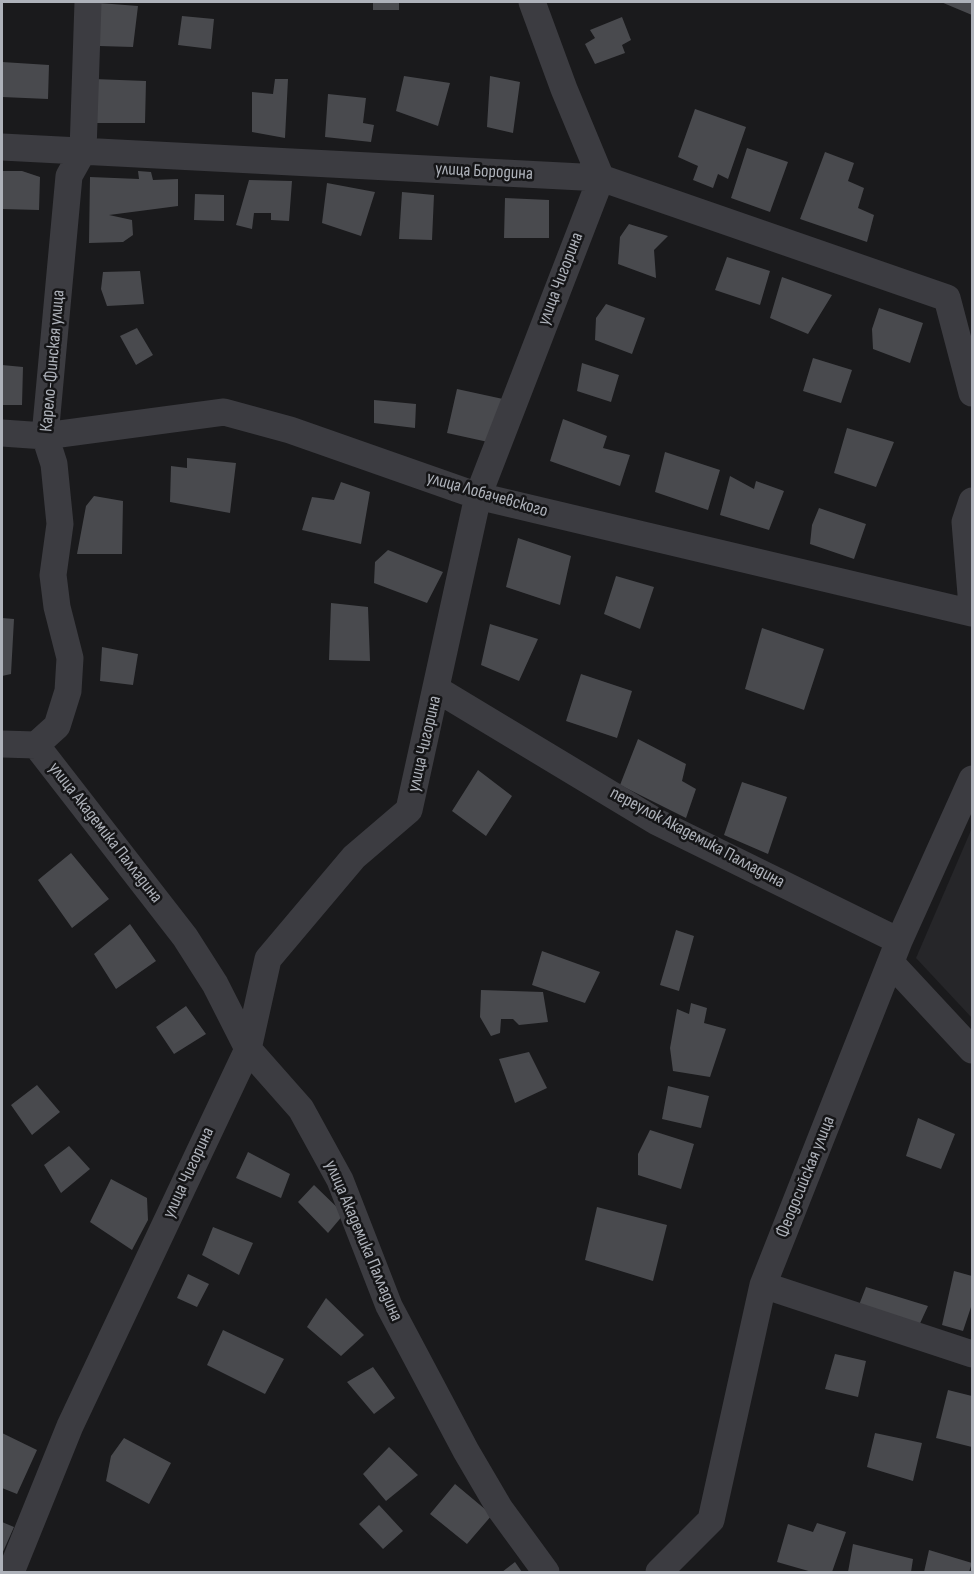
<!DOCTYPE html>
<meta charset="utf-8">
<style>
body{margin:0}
#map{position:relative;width:974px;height:1574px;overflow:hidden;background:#1a1a1c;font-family:"Sofia Sans Condensed",sans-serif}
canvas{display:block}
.frame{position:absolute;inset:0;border:3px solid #aeb2ba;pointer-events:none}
</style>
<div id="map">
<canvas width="974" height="1574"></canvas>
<div class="frame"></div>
</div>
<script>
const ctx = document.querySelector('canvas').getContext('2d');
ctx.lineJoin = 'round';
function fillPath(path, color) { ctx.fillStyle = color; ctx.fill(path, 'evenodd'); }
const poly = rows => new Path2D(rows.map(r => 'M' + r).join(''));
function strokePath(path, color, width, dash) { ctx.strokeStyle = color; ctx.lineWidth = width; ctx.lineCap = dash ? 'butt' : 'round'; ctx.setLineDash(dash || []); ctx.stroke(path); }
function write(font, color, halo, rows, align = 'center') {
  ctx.font = font + ' "Sofia Sans Condensed",sans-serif'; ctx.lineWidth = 5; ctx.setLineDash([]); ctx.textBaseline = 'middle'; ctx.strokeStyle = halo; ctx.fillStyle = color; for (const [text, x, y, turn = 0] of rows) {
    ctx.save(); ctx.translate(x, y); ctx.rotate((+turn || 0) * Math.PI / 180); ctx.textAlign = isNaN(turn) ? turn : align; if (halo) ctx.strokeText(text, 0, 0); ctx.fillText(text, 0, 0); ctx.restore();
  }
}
fillPath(poly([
 [972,828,972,1018,916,958]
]), '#262629');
fillPath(poly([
 [373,2,399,2,399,10,373,10],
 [941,2,972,2,972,15],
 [99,3,138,6,133,47,99,46],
 [182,16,214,19,211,49,178,45],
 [622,17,631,40,622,45,625,53,595,64,585,44,595,38,590,30],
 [2,62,49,65,48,99,2,97],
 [404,76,450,83,438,126,396,111],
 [490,76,520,82,513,133,487,127],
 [94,79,146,81,145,123,95,123],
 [275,79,288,79,285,138,252,132,252,92,273,94],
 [328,94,366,98,363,123,374,125,371,142,325,137],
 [695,109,746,127,728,179,718,174,713,188,693,180,698,166,678,157],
 [747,148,788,162,770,212,731,198],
 [825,152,854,163,848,181,864,188,858,208,874,215,867,242,800,219],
 [2,171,22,171,40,177,39,210,2,209],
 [138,171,151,172,153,180,178,179,178,206,109,215,132,220,133,235,123,242,89,243,90,177,139,179],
 [249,180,292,181,289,221,271,220,271,213,254,213,252,229,236,225],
 [327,183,375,192,361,236,322,223],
 [402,192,434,195,432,240,399,239],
 [195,194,224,195,224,221,194,220],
 [505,198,549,200,549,238,504,238],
 [629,224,668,236,654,250,656,278,618,264,620,237],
 [727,257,770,271,760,305,715,290],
 [140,271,144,304,107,306,101,289,103,272],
 [782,277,832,295,808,334,770,318],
 [606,304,645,318,632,354,595,340,596,318],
 [879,308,923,323,910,363,873,349,872,329],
 [137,328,153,355,136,365,120,336],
 [813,358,852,370,841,403,803,391],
 [582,363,619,375,611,402,577,391],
 [2,365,23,367,22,405,2,405],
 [457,389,503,399,488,442,447,433],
 [374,400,416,404,415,428,374,423],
 [563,419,607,436,603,448,630,455,620,486,550,461],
 [847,428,894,442,876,487,834,473],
 [665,452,720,470,708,510,655,492],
 [187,458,236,463,230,513,170,502,171,466,187,468],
 [730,476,754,489,756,481,784,491,769,530,720,515],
 [341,482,370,492,361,544,302,530,312,497,334,500],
 [94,496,123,501,122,554,77,554,86,506],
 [819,508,866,524,854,559,810,544,812,525],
 [518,538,571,556,560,605,506,587],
 [388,550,443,572,427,603,374,583,375,562],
 [616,576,654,587,640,629,604,614],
 [331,603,368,607,370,661,329,660],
 [2,618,14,619,11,674,2,676],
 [490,624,538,639,519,681,481,665],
 [762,628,824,649,804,710,745,689],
 [102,647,138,654,133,685,100,681],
 [581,674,632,691,617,738,566,721],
 [638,739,686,764,682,781,696,789,686,818,620,785],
 [478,770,512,796,486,836,452,811],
 [742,782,787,797,768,854,724,835],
 [71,853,109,899,72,928,38,880],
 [130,924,156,961,116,989,94,954],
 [676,930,694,936,679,991,660,985],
 [542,951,600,972,585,1003,532,985],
 [481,990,543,992,548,1022,519,1025,513,1019,501,1019,500,1033,491,1036,480,1017],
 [691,1003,707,1008,704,1023,726,1029,710,1077,673,1071,670,1048,677,1009,689,1014],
 [186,1006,206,1034,174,1054,156,1027],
 [529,1052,547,1088,515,1103,499,1059],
 [37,1085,60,1112,32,1135,11,1105],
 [668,1086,709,1096,701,1128,662,1119],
 [918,1118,955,1134,941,1169,906,1156],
 [650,1130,694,1144,681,1189,638,1175,638,1154],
 [69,1146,90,1169,61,1193,44,1165],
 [248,1152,290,1174,281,1198,236,1178],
 [111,1179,147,1198,148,1220,132,1250,90,1222],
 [314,1185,344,1214,328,1233,298,1202],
 [597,1207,667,1225,653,1281,585,1260],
 [213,1227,253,1243,239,1275,202,1255],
 [954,1271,972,1276,972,1304,963,1331,942,1325],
 [188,1274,209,1284,197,1307,177,1298],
 [866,1287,928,1306,911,1343,852,1323],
 [326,1298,364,1335,341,1356,307,1327],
 [223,1330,284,1359,265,1394,207,1365],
 [835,1354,866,1361,858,1397,825,1389],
 [373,1367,395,1398,374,1414,347,1382],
 [948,1390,972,1396,972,1447,936,1438],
 [2,1433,37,1450,17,1494,2,1488],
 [875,1433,922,1443,913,1481,867,1467],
 [124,1438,171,1463,149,1504,106,1481,111,1456],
 [389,1447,418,1475,386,1501,363,1474],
 [455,1484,492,1515,467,1544,430,1514],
 [379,1505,403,1531,383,1549,359,1524],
 [2,1522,14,1527,2,1554],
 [817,1523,846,1532,832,1572,812,1572,777,1562,788,1524,813,1532],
 [853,1544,913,1559,911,1572,848,1572],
 [929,1550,972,1563,969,1572,924,1572],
 [515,1562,522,1572,502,1572]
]), '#494a4e');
strokePath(poly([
 [2,147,601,178,947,298,972,393],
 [2,433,45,436,224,412,290,430,478,496,972,613],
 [972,501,965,522,972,606],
 [438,690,657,822,899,941],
 [2,744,36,745,185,937,215,984,248,1049,301,1109,340,1180,389,1306,466,1451,500,1509,546,1572],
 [36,745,57,726,68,691,70,658,57,607,53,575,60,524,54,464,45,436,69,176,83,151,88,2],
 [891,963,972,1050],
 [763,1285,972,1354],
 [11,1572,70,1426,248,1049,268,959,354,857,409,810,478,496,601,178,564,89,532,2],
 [659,1572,711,1520,763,1285,899,941,972,779]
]), '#3c3c41', 27);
write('18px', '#aeb2ba', '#151517', [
 ["улица Бородина",484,172,3],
 ["улица Чигорина",561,279,-69],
 ["Карело-Финская улица",53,361,-85],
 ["улица Лобачевского",487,495,16],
 ["улица Чигорина",425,744,-77],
 ["улица Академика Палладина",105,833,52],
 ["переулок Академика Палладина",697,838,28],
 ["улица Чигорина",189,1173,-65],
 ["Феодосийская улица",806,1177,-68],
 ["улица Академика Палладина",363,1241,67]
]);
</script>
